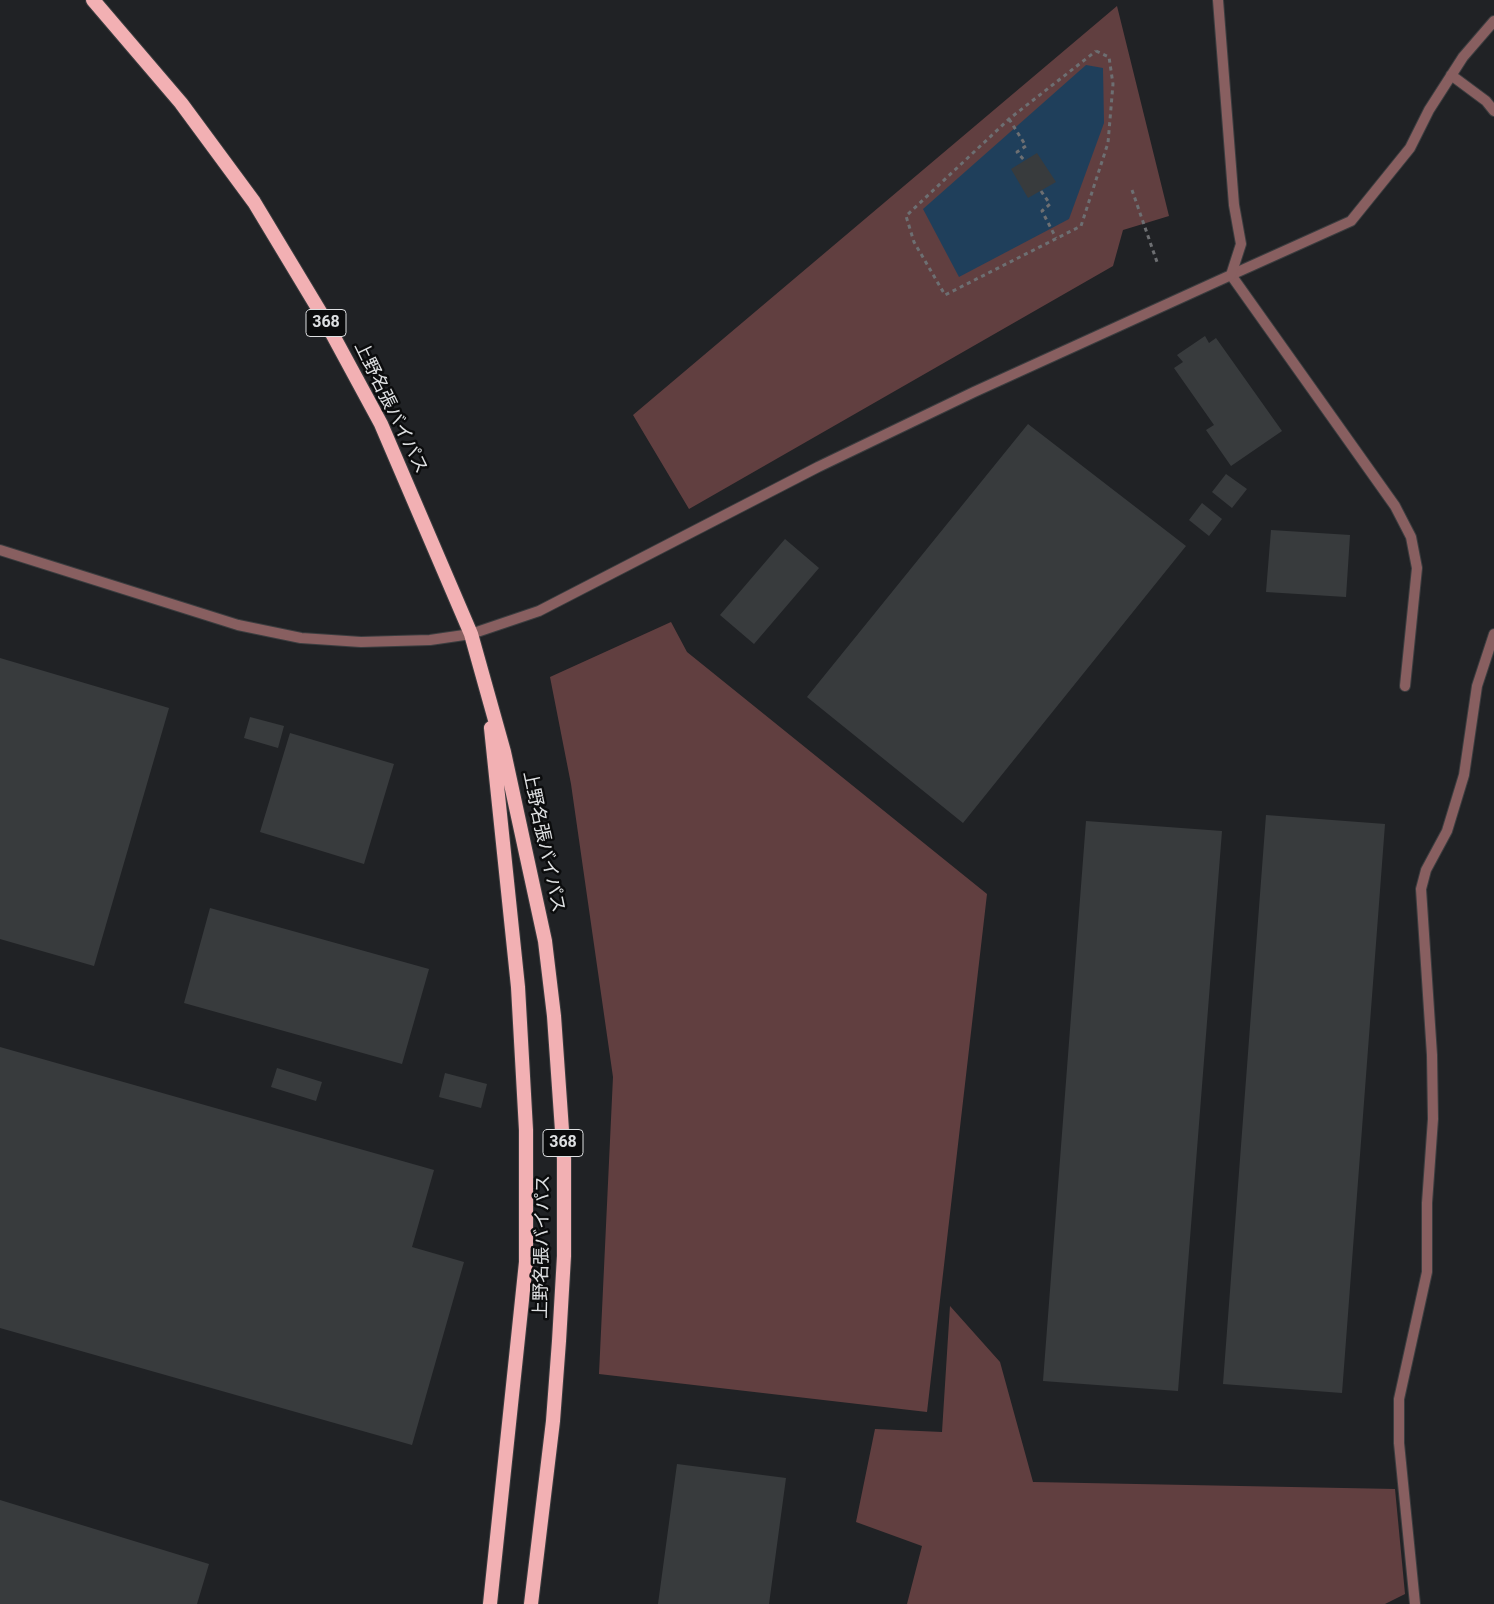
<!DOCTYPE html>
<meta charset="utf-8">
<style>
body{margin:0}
canvas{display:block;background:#202225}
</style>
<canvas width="1494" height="1604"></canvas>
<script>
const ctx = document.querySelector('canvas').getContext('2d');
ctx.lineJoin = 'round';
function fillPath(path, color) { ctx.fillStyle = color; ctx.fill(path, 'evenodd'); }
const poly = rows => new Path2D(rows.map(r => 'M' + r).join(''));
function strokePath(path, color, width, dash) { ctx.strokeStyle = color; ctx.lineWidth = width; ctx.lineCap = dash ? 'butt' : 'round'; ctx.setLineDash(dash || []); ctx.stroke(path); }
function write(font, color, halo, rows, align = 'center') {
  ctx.font = font + ' Roboto,"Noto Sans JP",sans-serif'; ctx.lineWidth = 5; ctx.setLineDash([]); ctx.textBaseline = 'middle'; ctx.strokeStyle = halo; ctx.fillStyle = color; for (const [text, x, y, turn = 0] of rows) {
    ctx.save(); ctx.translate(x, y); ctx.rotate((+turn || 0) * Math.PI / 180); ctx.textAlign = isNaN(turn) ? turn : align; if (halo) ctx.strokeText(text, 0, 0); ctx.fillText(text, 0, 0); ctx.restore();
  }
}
fillPath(poly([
 [1117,6,1169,216,1123,230,1113,266,689,509,633,415],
 [671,622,687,652,987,894,927,1412,599,1374,613,1077,571,784,550,677],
 [950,1306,1000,1362,1033,1482,1395,1489,1405,1594,1385,1604,907,1604,922,1546,856,1522,875,1429,942,1432]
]), '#613f40');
fillPath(poly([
 [1086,65,1103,68,1104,123,1069,219,959,277,923,209]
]), '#1f3f5b');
fillPath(poly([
 [1037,153,1056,182,1028,198,1011,169],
 [1205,336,1209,343,1216,338,1282,431,1231,466,1206,430,1214,425,1174,368,1183,362,1177,355],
 [1028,424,1186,546,963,823,807,697],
 [1226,474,1247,489,1232,508,1212,492],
 [1202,503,1222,519,1209,536,1189,520],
 [1271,530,1350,535,1346,597,1266,592],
 [785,539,819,568,754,644,720,615],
 [0,658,169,708,94,966,0,939],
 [250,717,284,726,278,748,244,738],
 [290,733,394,764,364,864,260,832],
 [1266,815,1385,824,1342,1393,1223,1384],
 [1086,821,1222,831,1178,1391,1043,1381],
 [210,908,429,969,402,1064,184,1003],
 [0,1047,434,1170,412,1247,464,1262,412,1445,0,1328],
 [277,1068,322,1082,316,1101,271,1087],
 [445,1073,487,1084,481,1108,439,1097],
 [677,1464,786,1478,769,1604,658,1604],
 [0,1500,209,1564,197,1604,0,1604]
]), '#383b3d');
const service = poly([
 [1231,275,1395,506,1411,537,1417,568,1405,686]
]);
const minor = poly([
 [1451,75,1486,101,1494,111],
 [1231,275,1351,221,1410,148,1429,110,1463,57,1494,21],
 [1415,1604,1399,1443,1399,1399,1427,1272,1427,1203,1433,1119,1432,1055,1421,889,1426,870,1447,831,1464,775,1477,686,1494,634]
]);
const tertiary = poly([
 [0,550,238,625,301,638,361,642,430,640,471,634,539,611,818,467,974,392,1231,275,1241,244,1234,205,1218,0]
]);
const trunk = poly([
 [93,0,181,103,254,202,322,315,381,424,471,634,504,752,545,941,554,1016,564,1159,564,1256,559,1341,553,1421,531,1604],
 [490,1604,526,1262,526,1130,518,987,491,728]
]);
strokePath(service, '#3b3d3f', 12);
strokePath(minor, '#3b3d3f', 12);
strokePath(tertiary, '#3b3d3f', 12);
strokePath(trunk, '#3b3d3f', 16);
strokePath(poly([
 [1096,51,1109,57,1113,84,1108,143,1081,226,945,295,914,242,906,216,1009,119,1096,51],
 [1009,119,1026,146,1017,152,1025,161],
 [1132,190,1157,262],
 [1041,191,1050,204,1042,211,1056,238]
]), '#6d6f72', 3, [4, 4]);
strokePath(service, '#885f60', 10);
strokePath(minor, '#885f60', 10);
strokePath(tertiary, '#885f60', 10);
strokePath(trunk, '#f2b0b3', 14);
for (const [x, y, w] of [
 [326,323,40],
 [563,1143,40]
]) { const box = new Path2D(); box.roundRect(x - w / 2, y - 13.5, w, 27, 4); ctx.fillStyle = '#0b0c0d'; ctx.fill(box); strokePath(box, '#dee0e2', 1); }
write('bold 16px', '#dee0e2', null, [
 ["368",326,323],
 ["368",563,1143]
]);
write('18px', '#dee0e2', '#0b0c0d', [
 ["上野名張バイパス",390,408,64],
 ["上野名張バイパス",543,842,78],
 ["上野名張バイパス",543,1247,-89]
]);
</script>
